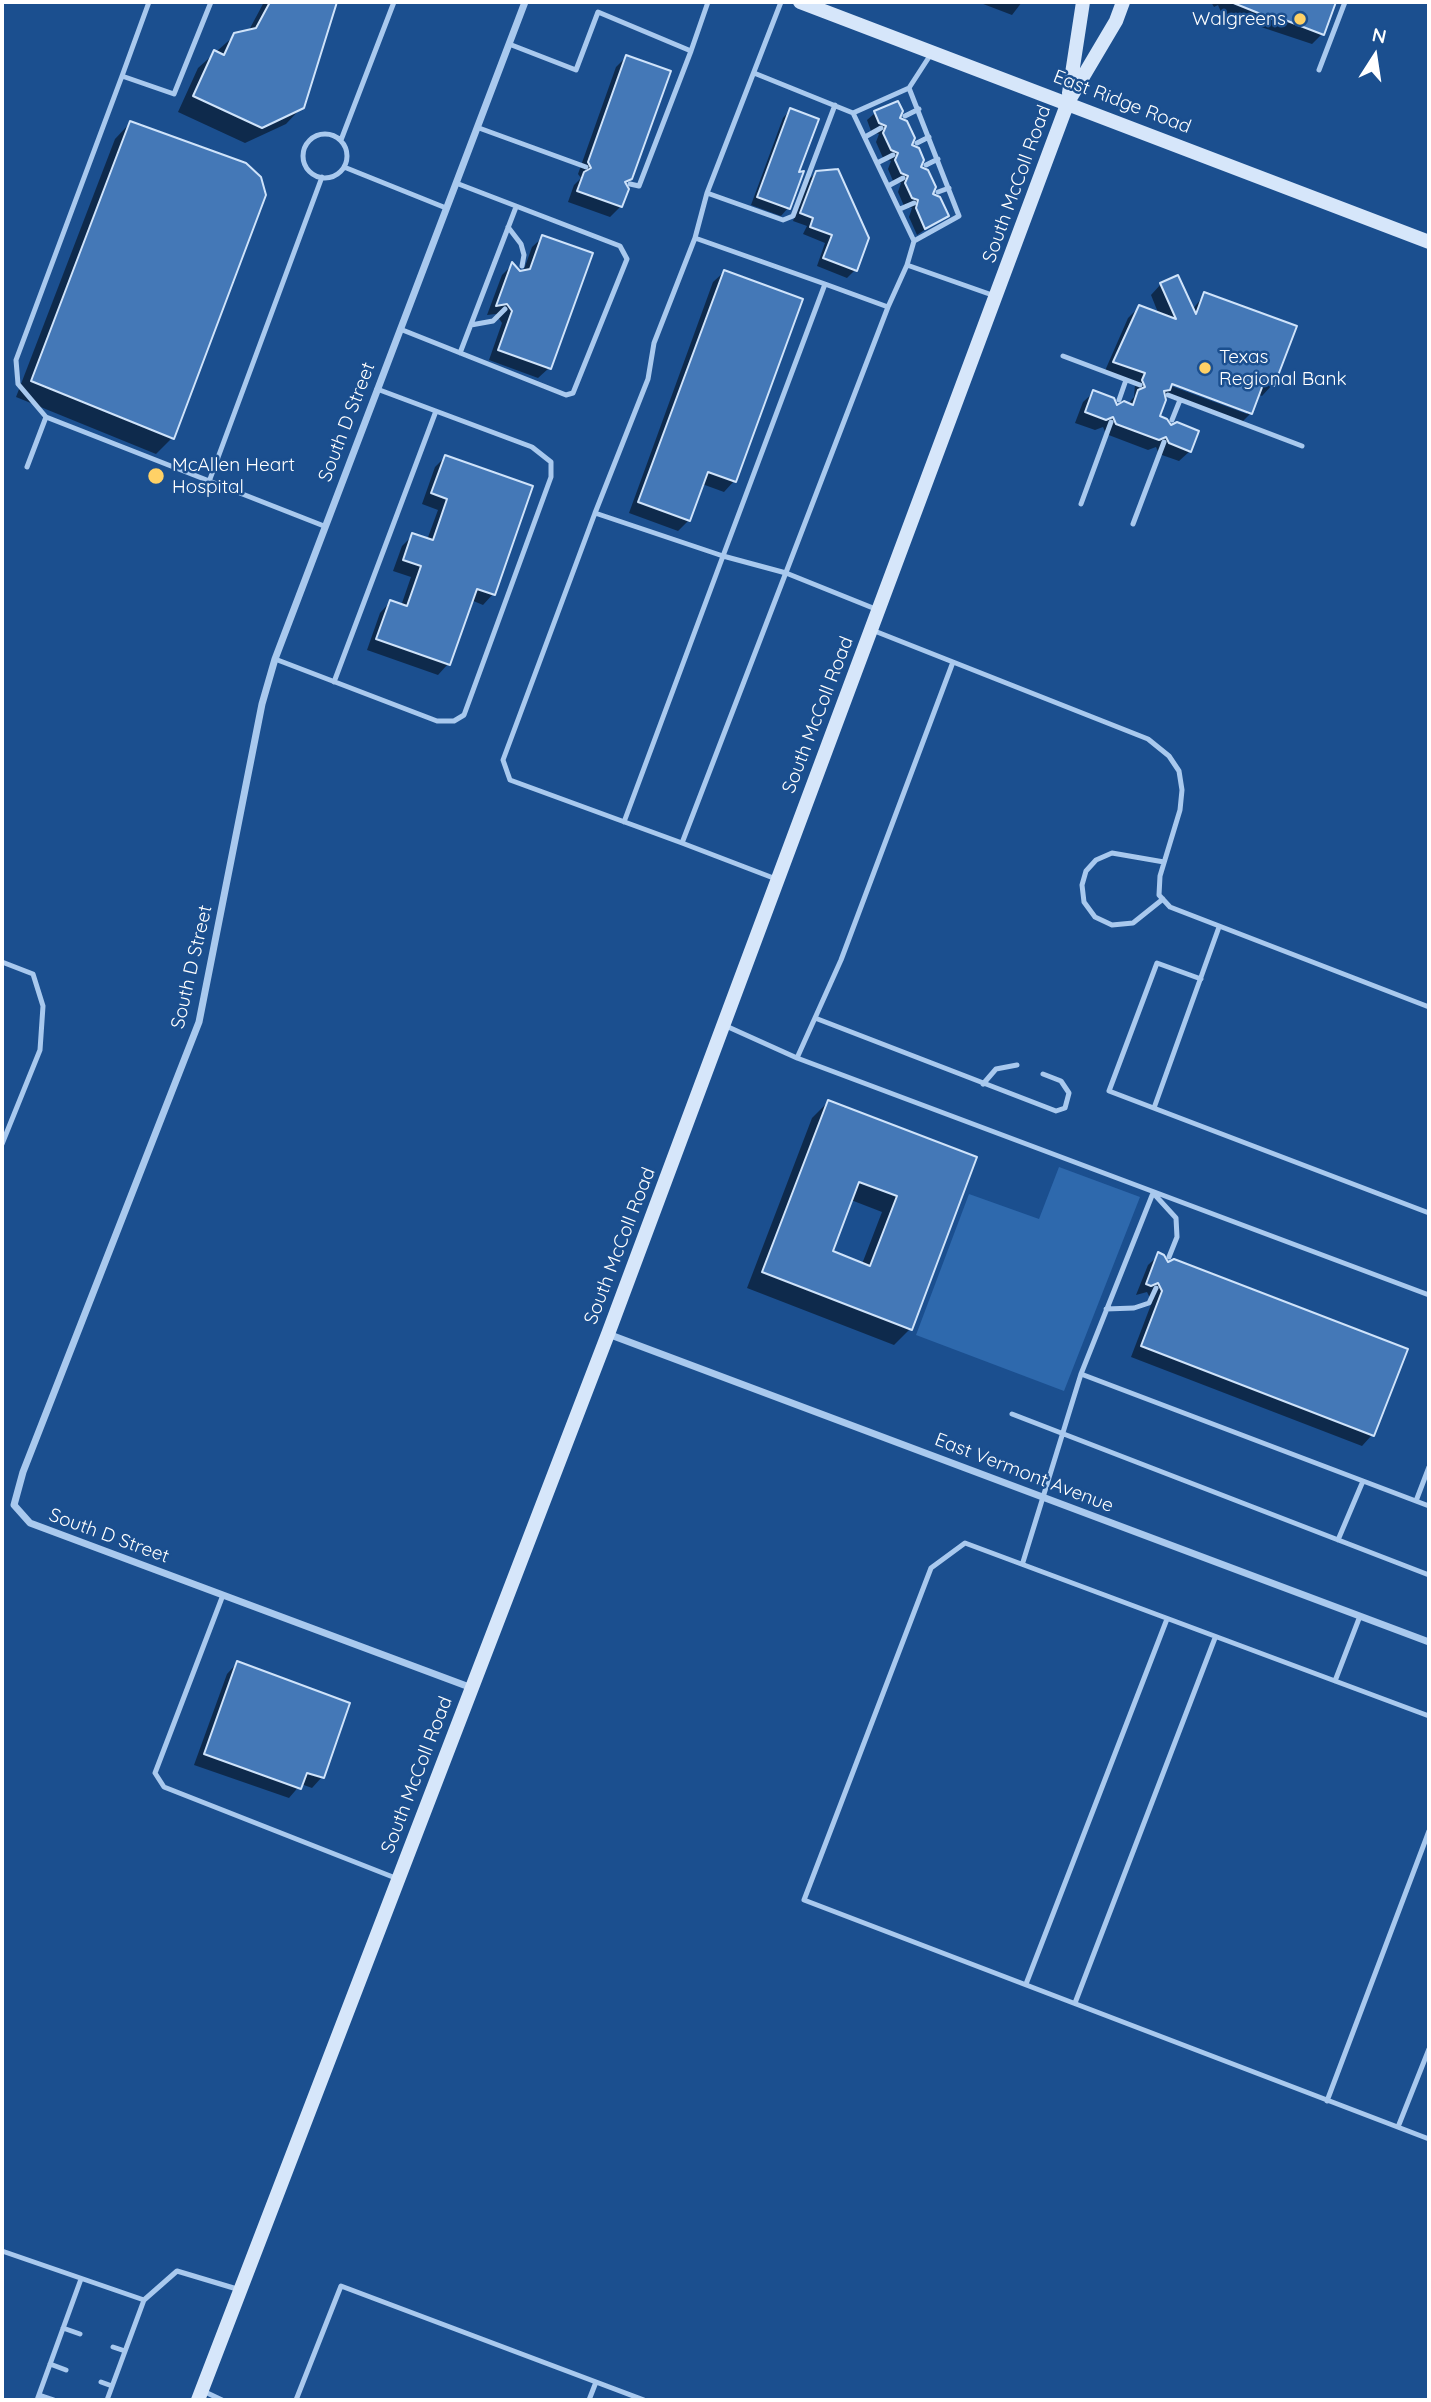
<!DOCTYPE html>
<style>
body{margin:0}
#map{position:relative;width:1431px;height:2402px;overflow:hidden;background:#1b4f8f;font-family:Quicksand,sans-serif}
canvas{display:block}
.frame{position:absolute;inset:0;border:4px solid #fff;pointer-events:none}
.north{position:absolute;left:1340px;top:21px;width:70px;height:70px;-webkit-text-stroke:5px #1b4f8f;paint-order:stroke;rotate:12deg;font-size:19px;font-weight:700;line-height:28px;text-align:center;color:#fff}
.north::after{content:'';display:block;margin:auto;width:24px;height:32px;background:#fff;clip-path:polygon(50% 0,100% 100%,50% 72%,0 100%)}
</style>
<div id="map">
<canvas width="1431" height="2402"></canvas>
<div class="frame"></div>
<div class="north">N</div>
</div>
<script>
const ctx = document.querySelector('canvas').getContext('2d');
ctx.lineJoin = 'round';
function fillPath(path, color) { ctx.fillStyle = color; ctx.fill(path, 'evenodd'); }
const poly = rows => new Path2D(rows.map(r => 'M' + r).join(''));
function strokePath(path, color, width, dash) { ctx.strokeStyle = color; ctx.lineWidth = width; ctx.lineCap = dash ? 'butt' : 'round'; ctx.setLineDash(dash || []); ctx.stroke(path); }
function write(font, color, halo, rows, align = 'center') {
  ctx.font = font + ' Quicksand,sans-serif'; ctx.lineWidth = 5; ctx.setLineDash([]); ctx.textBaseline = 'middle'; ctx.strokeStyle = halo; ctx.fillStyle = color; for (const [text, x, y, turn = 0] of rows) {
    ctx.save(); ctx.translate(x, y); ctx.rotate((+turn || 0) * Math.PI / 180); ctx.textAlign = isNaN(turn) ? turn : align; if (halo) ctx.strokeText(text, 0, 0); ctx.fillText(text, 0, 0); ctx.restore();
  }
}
fillPath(poly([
 [1059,1167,1140,1197,1064,1391,916,1335,969,1194,1039,1219]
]), '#2e69ad');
fillPath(poly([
 [264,2,335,2,302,107,286,124,245,143,178,112,198,68,235,35,248,32],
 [978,2,1022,2,1012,15],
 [1211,2,1334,2,1322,34,1312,44,1222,14,1218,5,1214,7],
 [626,57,631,178,624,184,621,206,610,217,568,202,574,185,581,178,578,174,616,67],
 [790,110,797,174,788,208,781,216,751,205,783,118],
 [875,113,898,119,931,195,947,215,917,235,909,217,912,208,904,206,898,192,901,183,893,181,888,169,891,161,883,158,876,142,879,134,871,131,867,120],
 [130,123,172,438,156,454,16,397,115,139],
 [817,172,855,270,847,278,817,266,825,243,803,234,807,226,793,221,808,180],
 [543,237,549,368,538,378,489,360,502,323,496,314,487,315,502,275,512,265,520,273,523,272,532,247],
 [724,272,734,481,724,492,702,484,689,520,678,531,629,513,713,282],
 [1161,284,1192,310,1205,294,1294,327,1272,385,1262,396,1258,394,1251,413,1240,424,1161,395,1158,417,1190,451,1179,461,1159,454,1156,447,1148,450,1106,434,1103,427,1095,430,1075,423,1083,402,1094,392,1116,407,1127,405,1134,397,1135,384,1104,373,1128,318,1139,307,1159,315,1151,295],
 [1164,379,1247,411,1247,414,1163,383],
 [445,457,493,594,483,605,471,600,448,664,438,675,367,650,380,613,390,602,401,606,411,577,393,571,402,546,413,535,427,540,438,510,422,504,435,467],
 [828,1102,975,1158,910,1329,894,1345,747,1288,812,1118],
 [851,1200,882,1212,862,1264,830,1252],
 [1159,1255,1167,1264,1372,1435,1362,1446,1131,1357,1152,1302,1147,1292,1136,1295,1148,1265],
 [237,1663,322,1777,312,1788,301,1784,289,1798,194,1765,227,1674]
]), '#0007');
const building = poly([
 [270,2,337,2,304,108,262,128,193,96,214,50,224,55,234,33,256,28,270,2],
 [1231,2,1336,2,1324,35,1285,20,1283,23,1231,2],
 [626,55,671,71,632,179,625,182,629,189,622,207,577,191,584,172,591,168,588,162,626,55],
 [898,101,903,111,900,118,907,121,915,138,912,145,919,148,924,160,921,167,928,170,936,187,933,194,940,197,949,216,925,229,916,208,918,200,912,198,905,183,908,176,901,173,895,160,898,153,891,150,883,133,886,126,879,123,874,111,898,101],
 [790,108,819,119,799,172,804,171,790,209,757,197,790,108],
 [130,121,246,163,261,177,266,195,174,439,31,381,130,121],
 [838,169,869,238,857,271,823,258,832,235,810,227,813,218,800,213,816,171,838,169],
 [542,235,593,253,551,369,498,350,512,311,507,304,496,306,512,262,520,271,530,269,542,235],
 [724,270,803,299,736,482,708,472,690,521,638,502,724,270],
 [1178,275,1196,314,1204,292,1297,326,1274,386,1264,382,1252,414,1172,384,1170,390,1164,391,1166,400,1160,416,1167,419,1171,425,1177,422,1199,431,1191,452,1169,443,1166,437,1159,440,1116,424,1113,417,1106,420,1085,412,1093,390,1114,398,1117,405,1124,401,1133,405,1138,390,1145,387,1142,380,1145,373,1113,362,1139,305,1176,319,1160,283,1178,275],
 [445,455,533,486,495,595,477,589,450,665,376,639,390,600,407,606,421,566,403,560,412,533,433,540,447,499,431,493,445,455],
 [828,1100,977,1157,912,1330,762,1272,828,1100],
 [859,1182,897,1196,870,1266,833,1251,859,1182],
 [1158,1252,1164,1255,1168,1262,1174,1259,1408,1349,1374,1436,1141,1346,1162,1291,1158,1283,1151,1286,1146,1284,1158,1252],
 [237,1661,350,1703,324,1778,307,1773,301,1789,204,1754,237,1661]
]);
fillPath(building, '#4478b7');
strokePath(building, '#cfe3fa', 2);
strokePath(poly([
 [149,2,122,76,174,94,211,2],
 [509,44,576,70,598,12,691,51,708,2],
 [1319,70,1345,2],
 [754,73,853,113,914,241,907,265,995,296],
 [909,88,959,216,914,241],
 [853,113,909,88,931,54],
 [905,116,919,109],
 [479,128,586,167],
 '303 156a22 22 0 1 1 44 0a22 22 0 1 1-44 0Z',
 [865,137,881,128],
 [341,140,394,2],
 [917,143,929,137],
 [877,163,893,155],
 [926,165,938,159],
 [344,167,446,208],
 [630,184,639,186,691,51],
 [888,186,903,178],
 [938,192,949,188],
 [707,193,783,220,793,216,835,105],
 [900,209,914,203],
 [508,227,521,244,524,255,522,266],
 [695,238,707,193,781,2],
 [888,307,907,265],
 [471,325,493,321,505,309],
 [400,329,566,395,573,393,627,259,620,246,456,183],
 [460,353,516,207],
 [1063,356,1140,385],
 [1168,395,1302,446],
 [1119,400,1126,380],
 [46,417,324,526],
 [1172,420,1180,400],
 [27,467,46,417,18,384,16,360,122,76],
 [210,479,322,177],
 [1081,504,1111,422],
 [595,513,503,760,510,780,682,843],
 [1133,524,1164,442],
 [872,630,1148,739,1169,756,1179,771,1182,790,1180,810,1160,876,1159,895,1170,907,1429,1007],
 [275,659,437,721,454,721,464,715,551,477,551,462,532,447,377,389],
 [334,682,436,411],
 [624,822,723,556,825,284,695,238,654,343,648,379,595,513,723,556,786,573,878,610],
 [776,879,682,843,888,307,825,284],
 [1163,899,1133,923,1112,925,1095,917,1084,902,1082,885,1086,871,1096,860,1112,853,1164,862],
 [2,962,33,974,43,1006,40,1050,2,1144],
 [1201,979,1157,963,1109,1091,1429,1213],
 [815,1018,1056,1111,1065,1108,1069,1093,1061,1081,1043,1074],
 [726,1026,797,1058,1429,1295],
 [797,1058,841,960,953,662],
 [983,1084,996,1069,1017,1065],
 [1154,1108,1219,927],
 [1155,1195,1176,1218,1177,1237,1169,1257],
 [1106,1309,1134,1308,1149,1303,1156,1288],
 [1081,1374,1429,1506],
 [1012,1414,1429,1575],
 [1416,1501,1429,1467],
 [1338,1540,1363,1481],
 [1023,1562,1081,1374,1153,1193],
 [223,1595,155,1773,164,1787,398,1879],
 [1335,1681,1360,1616],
 [1429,1716,965,1543,931,1568,804,1900,1429,2139],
 [1026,1984,1167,1619],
 [1075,2003,1215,1638],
 [1327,2101,1429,1831],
 [1398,2127,1429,2049],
 [2,2251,144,2300],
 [63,2328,80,2334],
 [113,2347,125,2351],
 [50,2364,66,2370],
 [101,2382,112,2386],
 [203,2391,222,2400],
 [39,2395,54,2400],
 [37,2400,81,2279],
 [107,2400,144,2300,177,2271,237,2289],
 [296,2400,341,2286,644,2400],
 [589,2400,596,2382]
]), '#a9c9ee', 5);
strokePath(poly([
 [608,1334,1429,1642],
 [472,1688,30,1523,14,1505,23,1472,199,1022,262,704,275,659,525,2]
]), '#a9c9ee', 7);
strokePath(poly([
 [800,2,1429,242],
 [1069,93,1083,2],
 [198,2400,608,1334,1068,102,1116,21,1123,2]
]), '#d6e6fa', 14);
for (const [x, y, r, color] of [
 [1300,19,7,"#ffd166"],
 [1205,368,7,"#ffd166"],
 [156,476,9,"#ffd166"]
]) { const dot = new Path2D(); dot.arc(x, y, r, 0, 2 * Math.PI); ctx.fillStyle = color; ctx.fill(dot); strokePath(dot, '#1b4f8f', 2.5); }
write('19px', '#fff', '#1b4f8f', [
 ["Walgreens",1286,19,"right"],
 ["Texas",1219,357],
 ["Regional Bank",1219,379],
 ["McAllen Heart",172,465],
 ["Hospital",172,487]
], 'left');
write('19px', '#fff', '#1b4f8f', [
 ["East Ridge Road",1122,102,21],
 ["South McColl Road",1017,184,-70],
 ["South D Street",347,422,-69],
 ["South McColl Road",818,715,-69],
 ["South D Street",192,967,-77],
 ["South McColl Road",620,1246,-69],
 ["East Vermont Avenue",1024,1473,21],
 ["South D Street",109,1536,20],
 ["South McColl Road",417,1775,-69]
]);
</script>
